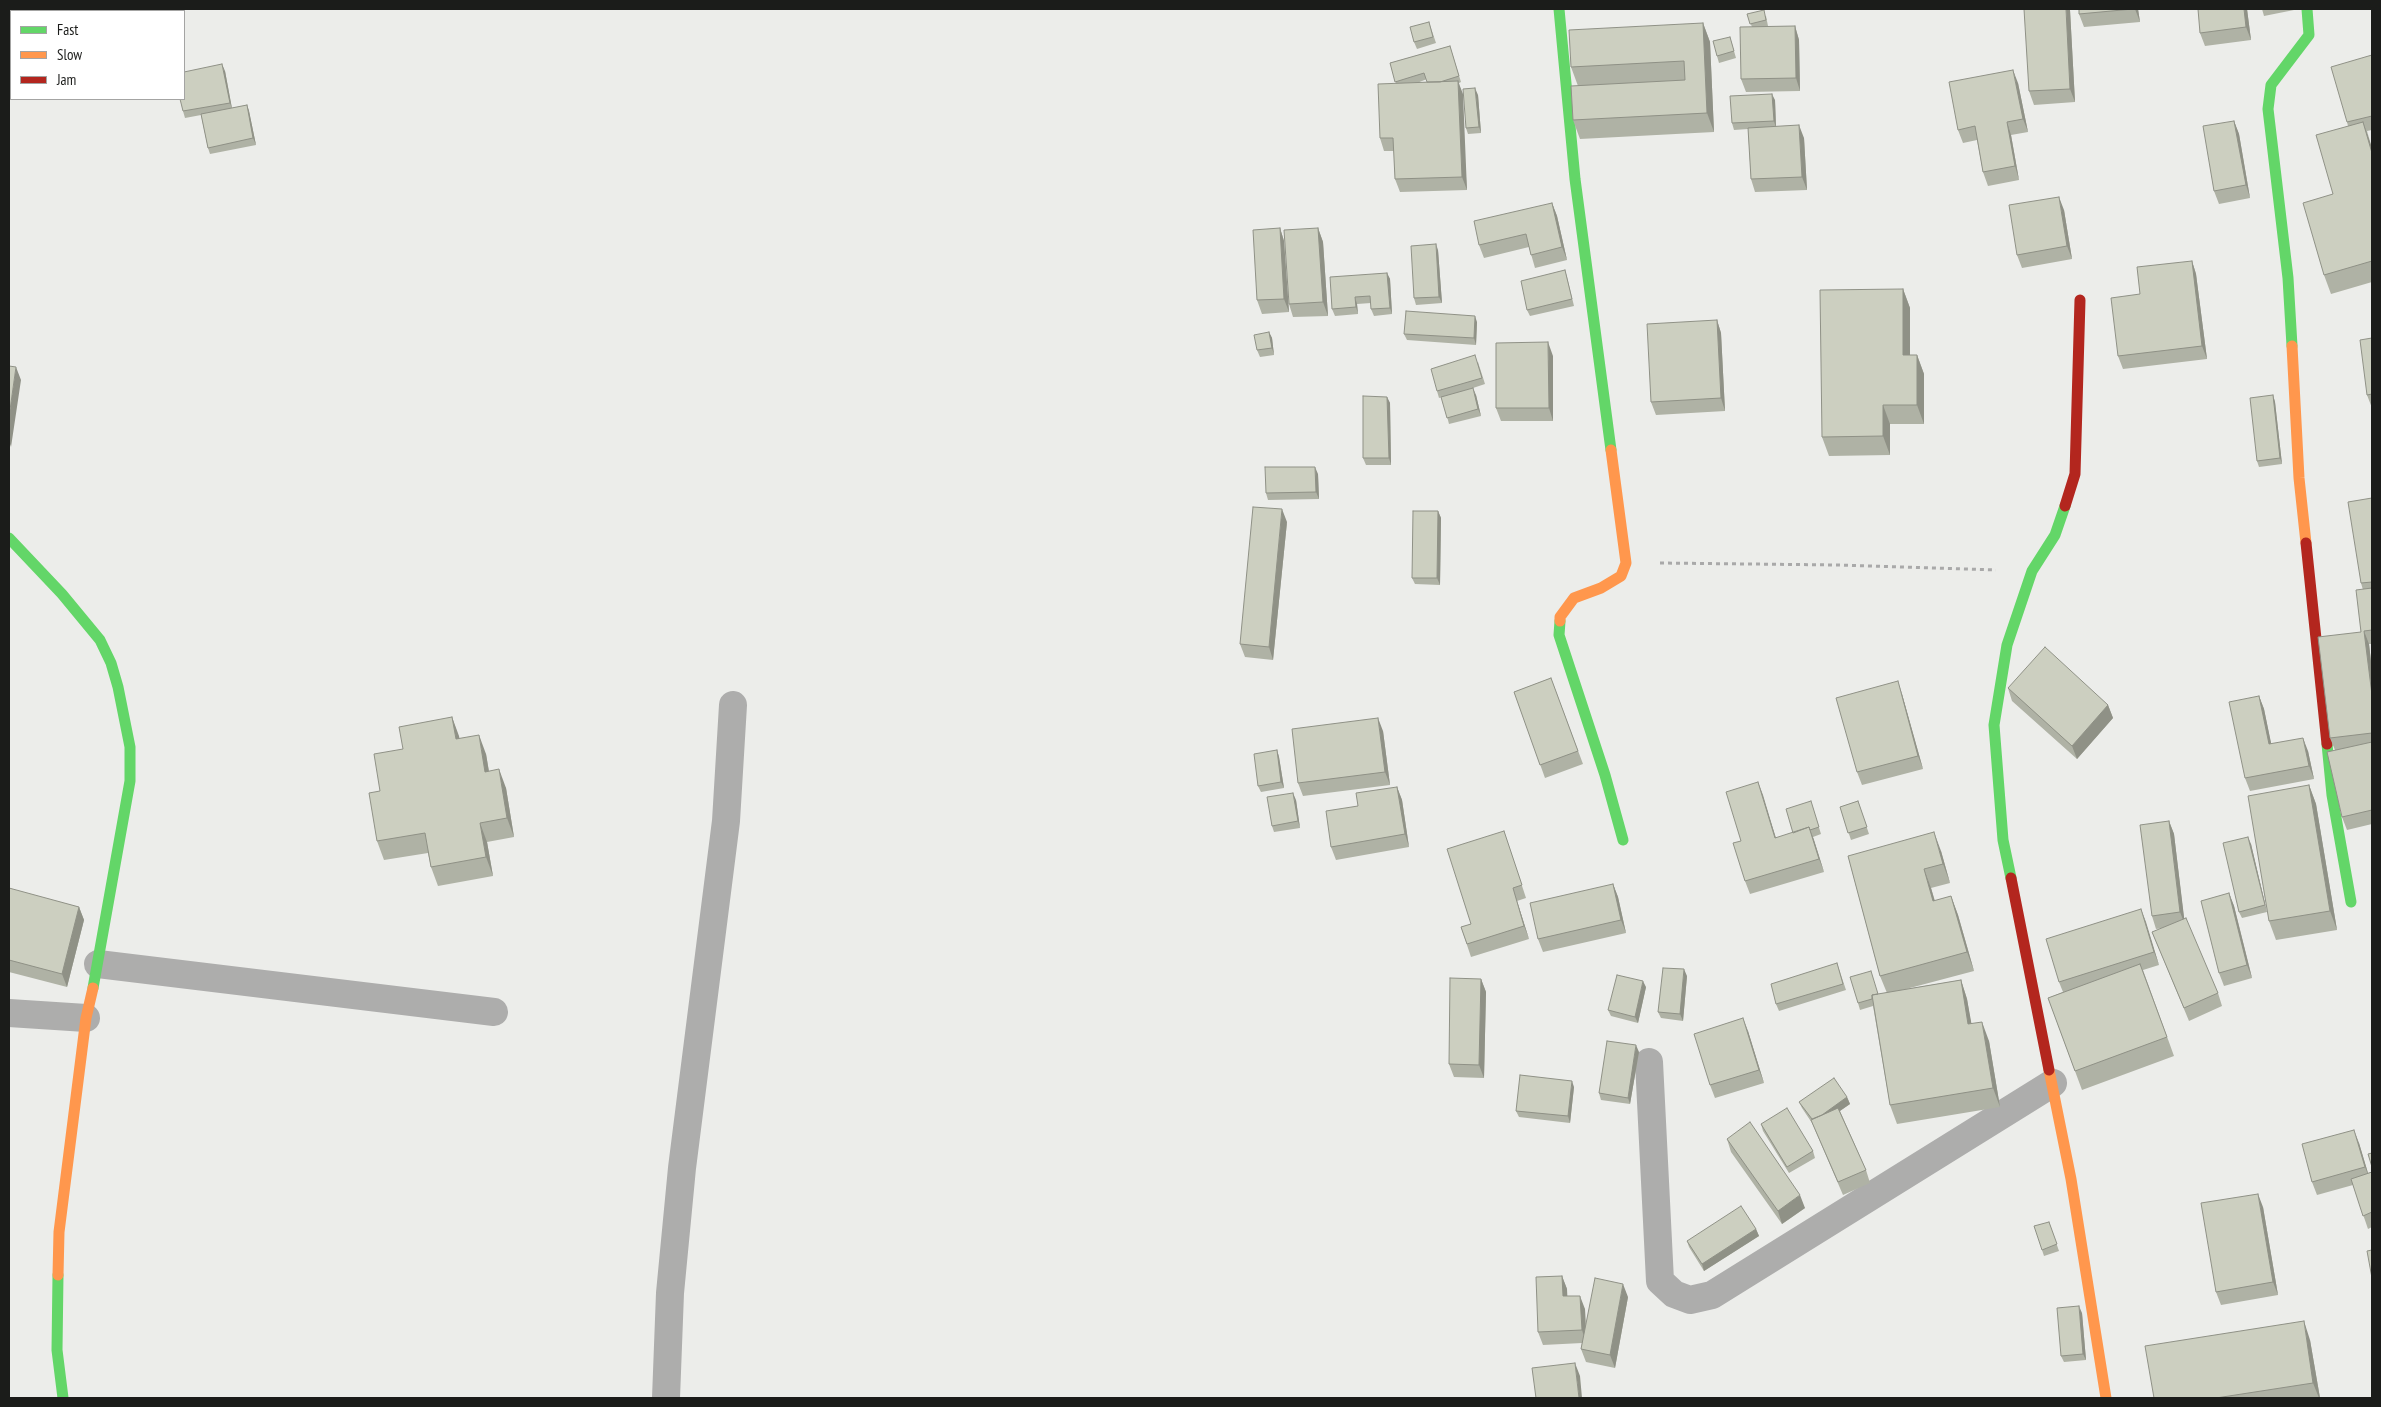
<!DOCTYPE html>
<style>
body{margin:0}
#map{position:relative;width:2381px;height:1407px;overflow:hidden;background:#ecedea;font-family:"PT Sans Narrow",sans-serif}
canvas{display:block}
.frame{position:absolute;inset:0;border:10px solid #1b1c1a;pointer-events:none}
.legend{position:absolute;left:10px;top:10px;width:175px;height:90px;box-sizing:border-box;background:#fff;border:1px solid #a4a4a3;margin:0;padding:6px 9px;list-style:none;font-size:15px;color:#1b1c1a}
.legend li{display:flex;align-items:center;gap:10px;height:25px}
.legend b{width:25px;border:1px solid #a4a4a3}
</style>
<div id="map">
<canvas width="2381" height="1407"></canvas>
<div class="frame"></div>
<ul class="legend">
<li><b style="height:6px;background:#63d668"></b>Fast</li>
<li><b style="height:6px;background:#ff974d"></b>Slow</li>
<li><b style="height:6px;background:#b3261e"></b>Jam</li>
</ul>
</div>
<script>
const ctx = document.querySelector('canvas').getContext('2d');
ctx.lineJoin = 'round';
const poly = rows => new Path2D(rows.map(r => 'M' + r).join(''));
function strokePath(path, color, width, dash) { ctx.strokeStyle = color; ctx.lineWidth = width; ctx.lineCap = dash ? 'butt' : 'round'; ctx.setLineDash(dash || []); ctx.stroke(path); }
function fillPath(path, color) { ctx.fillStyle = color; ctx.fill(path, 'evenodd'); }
strokePath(poly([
 [1660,563,1838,565,1996,570]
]), '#a9a9a9', 3, [4, 4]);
strokePath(poly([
 [98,964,494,1012],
 [9,1013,86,1018],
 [1649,1062,1660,1281,1674,1294,1690,1300,1712,1295,2053,1083],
 [666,1398,670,1293,682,1168,726,821,733,705]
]), '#adadac', 28);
strokePath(poly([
 [1559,9,1575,179,1611,450],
 [2292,346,2288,278,2268,109,2271,85,2309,35,2307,9],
 [9,538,62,594,100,640,111,663,118,687,130,747,130,781,93,988],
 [1560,621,1559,635,1605,775,1623,840],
 [2327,744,2332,795,2351,902],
 [2011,878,2003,840,1994,725,2007,645,2032,571,2055,535,2065,506],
 [58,1275,57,1350,63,1398]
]), '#63d668', 11);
strokePath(poly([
 [2292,346,2299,478,2306,543],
 [1560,621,1560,617,1574,598,1601,588,1621,576,1626,563,1611,450],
 [2049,1070,2071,1179,2106,1398],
 [58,1275,59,1232,86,1018,93,988]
]), '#ff974d', 11);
strokePath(poly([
 [2065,506,2075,474,2080,300],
 [2306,543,2327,744],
 [2011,878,2049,1070]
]), '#b3261e', 11);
fillPath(poly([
 [2079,9,2138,9,2140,22,2084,27,2079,14],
 [2247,9,2251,40,2205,46,2200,33],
 [2262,9,2294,9,2294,10,2264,16],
 [2070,10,2075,102,2034,105,2029,91],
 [1747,14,1766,16,1768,26,1766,27,1795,26,1799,40,1800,91,1746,92,1741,79,1752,27],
 [1429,22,1436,43,1417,49,1414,42],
 [1703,23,1710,42,1714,132,1580,139,1573,120,1578,86,1571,67],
 [1730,37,1736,58,1719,63,1717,56],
 [1450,46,1461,82,1459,83,1467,190,1400,192,1395,179,1394,151,1384,151,1380,138,1396,83,1390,63],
 [1427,79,1427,82,1417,83],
 [2372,55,2372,130,2367,131,2372,148,2372,282,2331,294,2324,275,2333,194,2348,126,2347,122],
 [225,71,232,108,247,105,249,111,256,145,210,154,208,148,201,115,185,118,183,111],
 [2018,83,2028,132,2011,135,2019,180,1988,186,1983,172,1977,140,1963,143,1958,130],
 [1478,95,1481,133,1468,134,1466,128],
 [1775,100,1776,126,1804,138,1807,190,1755,192,1751,179,1748,129,1734,130,1732,123],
 [2234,121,2239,134,2250,198,2219,204,2214,191],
 [1552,203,1557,216,1567,260,1535,268,1529,247,1484,258,1479,245],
 [2064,210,2072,259,2022,268,2017,255],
 [1280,228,1284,241,1289,312,1262,314,1257,300],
 [1318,228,1323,242,1328,316,1293,317,1289,304],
 [1438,250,1442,303,1416,305,1414,298],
 [2192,261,2196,274,2207,359,2123,369,2118,356,2140,294],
 [1565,270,1567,277,1574,306,1530,316,1527,310],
 [1387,273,1390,279,1392,314,1374,316,1371,309,1371,303,1357,304,1358,314,1335,316,1332,309],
 [1903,289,1910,308,1910,355,1917,355,1924,374,1924,424,1890,424,1890,455,1829,456,1822,437],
 [1717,320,1721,333,1725,411,1656,415,1651,402],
 [1477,322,1476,345,1407,340,1404,334],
 [1269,332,1272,338,1274,355,1260,357,1257,350],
 [2372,338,2372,408,2367,395],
 [1553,356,1553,421,1501,421,1496,408],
 [1478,362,1485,384,1464,391,1476,395,1481,416,1449,424,1442,397,1439,398,1437,391],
 [2273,395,2275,402,2282,464,2259,467,2257,461],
 [1387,397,1390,403,1391,465,1366,465,1363,458],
 [1318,474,1319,499,1268,500,1266,493],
 [2372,498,2372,644,2369,644,2372,670,2372,824,2347,830,2342,817,2335,750,2330,738,2361,632,2363,590,2361,583],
 [1438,511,1441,518,1440,585,1415,584,1412,578],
 [1287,522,1273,660,1245,657,1240,644],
 [1551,678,1583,764,1545,778,1514,692],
 [2008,688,2108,705,2113,718,2077,759,2012,701],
 [1902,694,1923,769,1862,785,1857,772],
 [2259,696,2264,709,2271,744,2308,751,2314,779,2250,791,2245,778],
 [452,717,459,738,486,754,489,771,506,788,514,837,487,842,493,876,438,886,431,867,428,853,384,860,377,841,380,791,403,749],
 [1383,731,1390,785,1303,796,1298,783],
 [1277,750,1279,757,1284,788,1261,792,1258,786],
 [1758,782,1776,838,1793,833,1813,808,1821,834,1813,837,1824,872,1750,894,1745,881,1741,841],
 [2309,785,2316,804,2337,930,2276,940,2269,921],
 [1397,787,1402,800,1409,847,1336,860,1331,847,1358,806],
 [1296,800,1300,828,1274,832,1272,826],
 [1858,801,1869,834,1851,840,1840,807],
 [2169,821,2174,834,2184,919,2218,993,2222,1006,2189,1021,2152,932,2164,928,2156,929,2152,916],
 [1504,831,1526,898,1517,901,1529,939,1471,957,1461,927,1471,924],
 [2251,844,2267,912,2242,918,2239,912],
 [1941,851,1950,883,1931,888,1935,901,1951,896,1958,915,1974,971,1906,989,1961,980,1967,999,1971,1024,1989,1041,2000,1107,1897,1124,1890,1105,1873,1006,1860,1010,1858,1003,1879,994,1887,993,1880,976,1848,856],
 [1613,884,1618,897,1626,933,1543,952,1538,939],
 [9,890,79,907,84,920,67,987,9,972],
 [2229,893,2234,906,2252,978,2224,986,2219,973],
 [2141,909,2159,965,2143,970,2174,1056,2082,1090,2048,998,2063,992,2059,982],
 [1837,963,1846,990,1779,1011,1776,1004],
 [1687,976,1683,1021,1661,1018,1658,1012],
 [1481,979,1486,992,1484,1078,1454,1077,1449,1064],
 [1646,987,1638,1023,1611,1016,1608,1010],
 [1748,1031,1764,1083,1715,1098,1710,1085],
 [1639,1052,1630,1104,1601,1100,1599,1093],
 [1574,1087,1570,1123,1519,1117,1516,1111],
 [1847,1097,1850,1104,1840,1111,1866,1170,1870,1183,1843,1195,1812,1123,1802,1108,1799,1102],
 [1761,1124,1813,1151,1815,1158,1789,1173,1763,1131],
 [1727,1139,1805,1208,1782,1224,1731,1152],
 [2359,1143,2368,1173,2372,1172,2372,1227,2368,1229,2353,1185,2317,1195,2312,1182],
 [2263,1207,2278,1295,2221,1305,2216,1292],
 [2049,1222,2059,1251,2044,1256,2042,1250],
 [1756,1229,1759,1236,1704,1271,1689,1247,1687,1241],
 [1562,1276,1567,1289,1567,1296,1585,1309,1586,1327,1628,1297,1615,1368,1586,1362,1581,1349,1582,1343,1543,1345,1538,1332],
 [2082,1313,2086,1360,2064,1362,2061,1356],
 [2310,1340,2320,1398,2154,1398]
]), '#afb2a5');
fillPath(poly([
 [168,9,172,9,172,11,168,11],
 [2066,9,2069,9,2070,10,2075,102,2070,89],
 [2135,9,2138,9,2140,22],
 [2244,9,2247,9,2251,40,2246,27],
 [1703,23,1710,42,1714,132,1707,113],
 [1795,26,1799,40,1800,91,1796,78],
 [222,64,225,71,232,109,230,103],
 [2013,70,2018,83,2028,132,2023,119],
 [1458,81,1463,94,1467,190,1462,177],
 [1475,88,1478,95,1481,133,1479,127],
 [1772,94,1775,100,1776,128,1774,121],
 [247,105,249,111,256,145,253,138],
 [2234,121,2239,134,2250,198,2246,185],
 [2007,122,2011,135,2019,180,2015,166],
 [2363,122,2372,148,2372,153],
 [1799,125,1804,138,1807,190,1802,177],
 [2059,197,2064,210,2072,259,2067,246],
 [1552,203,1557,216,1567,260,1562,247],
 [1280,228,1284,241,1289,312,1284,299],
 [1318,228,1323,242,1328,316,1323,302],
 [1436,244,1438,250,1442,303,1439,297],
 [2192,261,2196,274,2207,359,2202,346],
 [1387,273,1390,279,1392,314,1390,308],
 [1903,289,1910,308,1910,374,1903,355],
 [1355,297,1357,304,1358,314,1356,307],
 [1475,316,1477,322,1476,345,1474,338],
 [1717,320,1721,333,1725,411,1721,398],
 [1269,332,1272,338,1274,355,1272,348],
 [1548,342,1553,356,1553,421,1549,408],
 [1917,355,1924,374,1924,424,1917,405],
 [16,367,21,380,11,447,9,441,9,417],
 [1473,388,1476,395,1481,416,1478,409],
 [2273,395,2275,402,2282,464,2280,458],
 [1387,397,1390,403,1391,465,1389,458],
 [1883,405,1890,424,1890,455,1883,436],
 [1315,467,1318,474,1319,499,1316,492],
 [1282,509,1287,522,1273,660,1269,647],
 [1438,511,1441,518,1440,585,1437,578],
 [2364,631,2369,644,2372,670,2372,695],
 [1898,681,1902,694,1923,769,1918,756],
 [2259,696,2264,709,2274,757,2269,744],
 [2108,705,2113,718,2077,759,2072,746],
 [452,717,459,736,463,758,456,739],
 [1378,718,1383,731,1390,785,1385,772],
 [479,735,486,754,492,791,485,772],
 [2303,738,2308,751,2314,779,2309,766],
 [1277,750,1279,757,1284,788,1281,782],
 [499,769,506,788,514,837,507,818],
 [1758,782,1763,795,1780,852,1775,838],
 [2309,785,2316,804,2337,930,2330,911],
 [1397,787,1402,800,1409,847,1405,834],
 [1293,793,1296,800,1300,828,1298,821],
 [2169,821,2174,834,2185,925,2180,912],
 [480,823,487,842,493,876,486,857],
 [1809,827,1814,840,1824,872,1819,859],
 [1934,832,1941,851,1950,883,1943,864],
 [2248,837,2251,844,2267,912,2265,905],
 [1924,869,1931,888,1940,920,1933,901],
 [1613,884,1618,897,1626,933,1621,920],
 [1513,888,1517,901,1529,939,1524,926],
 [2229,893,2234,906,2252,978,2247,965],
 [1951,896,1958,915,1974,971,1967,952],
 [79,907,84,920,67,987,62,974],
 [2141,909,2146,922,2159,965,2154,952],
 [1684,969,1687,976,1683,1021,1680,1014],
 [1481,979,1486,992,1484,1078,1479,1065],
 [1961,980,1967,999,1975,1043,1968,1024],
 [1643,981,1646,987,1638,1023,1635,1017],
 [1743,1018,1748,1031,1764,1083,1759,1070],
 [1982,1022,1989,1041,2000,1107,1993,1088],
 [1636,1045,1639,1052,1630,1104,1628,1098],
 [1572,1081,1574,1087,1570,1123,1568,1116],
 [1847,1097,1850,1104,1815,1128,1813,1121],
 [2354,1130,2359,1143,2370,1180,2365,1167],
 [2258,1194,2263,1207,2278,1295,2273,1282],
 [1800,1195,1805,1208,1782,1224,1778,1211],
 [1756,1229,1759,1236,1704,1271,1702,1264],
 [1562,1276,1567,1289,1568,1309,1563,1296],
 [1623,1284,1628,1297,1615,1368,1610,1355],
 [1580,1296,1585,1309,1586,1343,1582,1330],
 [2079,1306,2082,1313,2086,1360,2083,1354],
 [2304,1321,2310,1340,2320,1398,2319,1398,2313,1383],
 [1575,1363,1580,1376,1582,1398,1579,1398]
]), '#8f9186');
const building = poly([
 [123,9,168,9,168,11,123,11,123,9],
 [2024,9,2066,9,2070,89,2029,91,2024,9],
 [2079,9,2133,9,2079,14,2079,9],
 [2198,9,2244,9,2246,27,2200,33,2198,9],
 [1764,10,1766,20,1750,24,1747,14,1764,10],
 [1429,22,1433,37,1414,42,1410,27,1429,22],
 [1703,23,1707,113,1573,120,1571,86,1685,80,1684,61,1571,67,1569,30,1703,23],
 [1795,26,1796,78,1741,79,1740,27,1795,26],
 [1730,37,1734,51,1717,56,1713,41,1730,37],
 [1450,46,1459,76,1440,82,1427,82,1424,73,1395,82,1390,63,1450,46],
 [2372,55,2372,116,2347,122,2331,67,2372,55],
 [222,64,230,103,183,111,180,99,184,99,184,72,222,64],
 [2013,70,2023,119,2007,122,2015,166,1983,172,1975,126,1958,130,1949,82,2013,70],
 [1458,81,1462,177,1395,179,1393,138,1380,138,1378,84,1458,81],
 [1475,88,1479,127,1466,128,1463,89,1475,88],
 [1772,94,1774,121,1732,123,1730,96,1772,94],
 [247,105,253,138,208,148,201,114,247,105],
 [2234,121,2246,185,2214,191,2203,126,2234,121],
 [2363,122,2372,153,2372,261,2324,275,2303,203,2333,194,2316,135,2363,122],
 [1799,125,1802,177,1751,179,1748,128,1799,125],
 [2059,197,2067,246,2017,255,2009,205,2059,197],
 [1552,203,1562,247,1531,255,1526,234,1479,245,1474,221,1552,203],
 [1280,228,1284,299,1257,300,1253,230,1280,228],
 [1318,228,1323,302,1289,304,1284,230,1318,228],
 [1436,244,1439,297,1414,298,1411,246,1436,244],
 [2192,261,2202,346,2118,356,2111,298,2140,294,2137,267,2192,261],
 [1565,270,1572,299,1527,310,1521,281,1565,270],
 [1387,273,1390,308,1371,309,1370,296,1355,297,1356,307,1332,309,1330,277,1387,273],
 [1903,289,1903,355,1917,355,1917,405,1883,405,1883,436,1822,437,1820,290,1903,289],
 [1406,311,1475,316,1474,338,1404,334,1406,311],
 [1717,320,1721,398,1651,402,1647,324,1717,320],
 [1269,332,1272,348,1257,350,1254,335,1269,332],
 [2372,338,2372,394,2367,395,2360,340,2372,338],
 [1548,342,1549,408,1496,408,1496,343,1548,342],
 [1475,355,1482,378,1437,391,1431,369,1475,355],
 [9,366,16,367,9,417,9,366],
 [1473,388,1478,409,1447,418,1441,397,1473,388],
 [2273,395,2280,458,2257,461,2250,398,2273,395],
 [1363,396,1387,397,1389,458,1363,458,1363,396],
 [1265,467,1315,467,1316,492,1266,493,1265,467],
 [2372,498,2372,582,2361,583,2348,502,2372,498],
 [1253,507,1282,509,1269,647,1240,644,1253,507],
 [1413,511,1438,511,1437,578,1412,578,1413,511],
 [2372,588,2372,630,2364,631,2372,695,2372,733,2330,738,2318,637,2361,632,2356,590,2372,588],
 [2045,647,2108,705,2072,746,2008,688,2045,647],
 [1551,678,1578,751,1540,765,1514,692,1551,678],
 [1898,681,1918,756,1857,772,1836,698,1898,681],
 [2259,696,2269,744,2303,738,2309,766,2245,778,2229,702,2259,696],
 [452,717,456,739,479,735,485,772,499,769,507,818,480,823,486,857,431,867,425,833,377,841,369,793,380,791,374,754,403,749,399,727,452,717],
 [1378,718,1385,772,1298,783,1292,729,1378,718],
 [2372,742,2372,810,2342,817,2327,752,2372,742],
 [1277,750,1281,782,1258,786,1254,754,1277,750],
 [1758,782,1775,838,1809,827,1819,859,1745,881,1733,843,1741,841,1726,792,1758,782],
 [2309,785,2330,911,2269,921,2248,796,2309,785],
 [1397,787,1405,834,1331,847,1326,811,1358,806,1356,793,1397,787],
 [1293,793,1298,821,1272,826,1267,797,1293,793],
 [1811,801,1819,827,1810,830,1809,827,1793,833,1786,809,1811,801],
 [1858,801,1867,827,1848,833,1840,807,1858,801],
 [2169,821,2180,912,2152,916,2140,825,2169,821],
 [1504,831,1522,885,1513,888,1524,926,1467,944,1461,927,1471,924,1447,849,1504,831],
 [1934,832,1943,864,1924,869,1933,901,1951,896,1967,952,1880,976,1848,856,1934,832],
 [2248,837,2265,905,2239,912,2223,843,2248,837],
 [1613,884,1621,920,1538,939,1530,903,1613,884],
 [9,888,79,907,62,974,9,960,9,888],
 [2229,893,2247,965,2219,973,2201,901,2229,893],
 [2141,909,2154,952,2059,982,2046,939,2141,909],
 [2186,918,2218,993,2184,1008,2152,932,2186,918],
 [1837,963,1843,984,1776,1004,1771,984,1837,963],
 [2140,964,2167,1037,2075,1071,2048,998,2140,964],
 [1663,968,1684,969,1680,1014,1658,1012,1663,968],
 [1871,971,1878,994,1872,995,1872,999,1858,1003,1850,977,1871,971],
 [1617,975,1643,981,1635,1017,1608,1010,1617,975],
 [1450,978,1481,979,1479,1065,1449,1064,1450,978],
 [1961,980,1968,1024,1982,1022,1993,1088,1890,1105,1872,995,1961,980],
 [1743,1018,1759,1070,1710,1085,1694,1034,1743,1018],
 [1607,1041,1636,1045,1628,1098,1599,1093,1607,1041],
 [1520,1075,1572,1081,1568,1116,1516,1111,1520,1075],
 [1834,1078,1847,1097,1822,1115,1812,1119,1799,1102,1834,1078],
 [1787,1108,1813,1151,1787,1167,1761,1124,1787,1108],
 [1838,1108,1866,1170,1838,1182,1811,1120,1838,1108],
 [1750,1122,1800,1195,1778,1211,1727,1139,1750,1122],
 [2354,1130,2365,1167,2312,1182,2302,1144,2354,1130],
 [2372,1153,2372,1167,2368,1154,2372,1153],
 [2372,1172,2372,1212,2363,1216,2351,1179,2372,1172],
 [2258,1194,2273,1282,2216,1292,2201,1203,2258,1194],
 [1741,1206,1756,1229,1702,1264,1687,1241,1741,1206],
 [2049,1222,2057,1244,2042,1250,2034,1226,2049,1222],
 [2372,1250,2372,1278,2367,1251,2372,1250],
 [1562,1276,1563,1296,1580,1296,1582,1330,1538,1332,1536,1277,1562,1276],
 [1595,1278,1623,1284,1610,1355,1581,1349,1595,1278],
 [2079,1306,2083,1354,2061,1356,2057,1308,2079,1306],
 [2304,1321,2313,1383,2216,1398,2154,1398,2145,1346,2304,1321],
 [1575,1363,1579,1398,1536,1398,1532,1368,1575,1363]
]);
fillPath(building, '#cccfc0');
strokePath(building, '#8f9186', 1);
</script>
